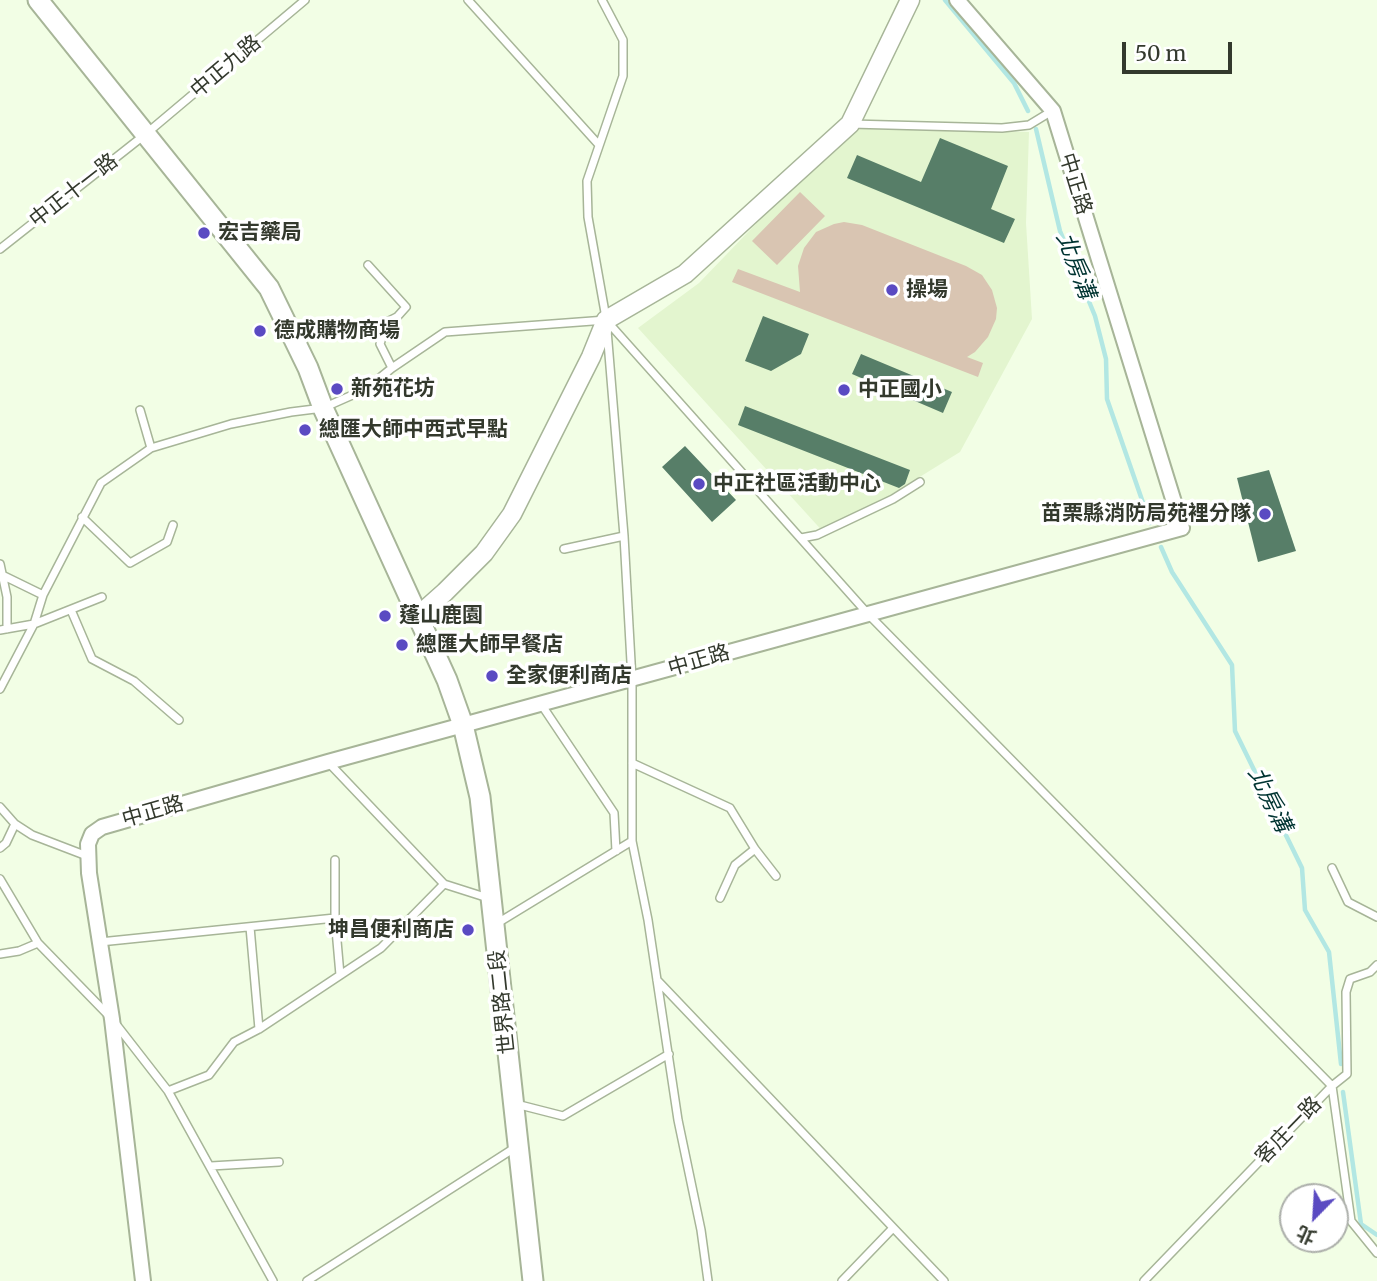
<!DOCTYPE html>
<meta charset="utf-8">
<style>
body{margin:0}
#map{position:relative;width:1377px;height:1281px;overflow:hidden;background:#f2fee5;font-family:Merriweather,"Noto Sans TC",serif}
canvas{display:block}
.north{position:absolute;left:1279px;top:1183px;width:70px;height:70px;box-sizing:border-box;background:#fff;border:2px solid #adb0ab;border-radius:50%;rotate:204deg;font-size:19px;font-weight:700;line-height:28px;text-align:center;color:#33392d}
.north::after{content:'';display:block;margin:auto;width:24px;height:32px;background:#5a4ac2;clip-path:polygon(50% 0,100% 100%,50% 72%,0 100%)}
.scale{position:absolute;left:1122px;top:42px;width:110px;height:32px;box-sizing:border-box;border:4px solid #33392d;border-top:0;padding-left:9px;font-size:21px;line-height:24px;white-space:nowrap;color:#33392d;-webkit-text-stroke:5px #fff;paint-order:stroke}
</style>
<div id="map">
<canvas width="1377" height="1281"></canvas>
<div class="north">北</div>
<div class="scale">50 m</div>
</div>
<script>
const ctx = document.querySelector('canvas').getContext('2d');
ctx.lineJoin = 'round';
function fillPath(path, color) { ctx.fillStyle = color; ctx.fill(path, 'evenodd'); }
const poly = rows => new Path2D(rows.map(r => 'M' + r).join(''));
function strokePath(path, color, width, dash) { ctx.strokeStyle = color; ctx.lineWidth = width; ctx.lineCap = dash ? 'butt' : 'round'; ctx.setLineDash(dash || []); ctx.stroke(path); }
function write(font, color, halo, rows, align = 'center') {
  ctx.font = font + ' Merriweather,"Noto Sans TC",serif'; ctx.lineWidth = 7; ctx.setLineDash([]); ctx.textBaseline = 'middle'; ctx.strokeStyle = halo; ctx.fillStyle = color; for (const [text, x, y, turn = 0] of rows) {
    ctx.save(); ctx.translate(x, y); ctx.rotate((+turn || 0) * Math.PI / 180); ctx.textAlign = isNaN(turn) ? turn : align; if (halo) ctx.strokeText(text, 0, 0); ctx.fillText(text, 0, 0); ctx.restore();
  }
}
fillPath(poly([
 [849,127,1029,132,1026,223,1032,319,960,452,826,535,638,328,699,283]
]), '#e3f5cf');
fillPath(poly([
 [800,192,825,216,777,265,752,241],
 [844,222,862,225,966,266,982,275,992,290,997,308,996,319,988,337,975,352,967,357,983,363,978,377,732,282,738,269,800,292,798,266,804,248,816,232,834,224]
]), '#d9c5b2');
strokePath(poly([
 [945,0,1014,83,1028,111],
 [1036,129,1060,231,1095,316,1106,359,1107,399,1150,523],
 [1161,547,1172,572,1232,665,1235,731,1302,868,1305,910,1329,952,1341,1064],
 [1343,1092,1361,1224,1377,1235]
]), '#b2e7e3', 4.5);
fillPath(poly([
 [940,138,1008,166,991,209,1015,219,1004,243,847,178,857,155,921,182],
 [763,316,809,334,801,354,771,371,745,361],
 [861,354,952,392,943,413,852,374],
 [745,406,910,470,905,484,899,488,738,425],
 [685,446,736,500,712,522,662,467],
 [1269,470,1296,551,1258,562,1237,478]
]), '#577e68');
const service = poly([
 [468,0,599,145],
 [602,0,623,40,623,76,587,181,588,217,606,318],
 [851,124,1002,128,1029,125,1052,111],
 [0,249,147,133,305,0],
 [368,265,406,307,397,317,387,322,380,344,392,368],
 [607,330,624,536,632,680,632,841,648,920,678,1120,701,1230,708,1281],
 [140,410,151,448],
 [82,517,130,563,167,542,173,525],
 [801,538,817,535,893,499,920,482],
 [564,549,624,536],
 [0,564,7,597,7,629],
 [2,575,43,595],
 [71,610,92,659,134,681,179,720],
 [0,630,34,624,102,597],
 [0,689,34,624,43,595,101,483,151,448,231,424,291,412,323,408,366,389,392,368,445,332,606,320,868,614,1332,1086,1351,1221,1377,1253],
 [541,704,614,813,616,851],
 [328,762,444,884,488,898],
 [632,763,730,808,755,849,776,876],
 [0,807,15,824,32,835,87,856],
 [0,848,6,843,15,824],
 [335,860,335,918,340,975],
 [1332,868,1348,902,1377,917],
 [0,879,38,943,112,1019,168,1091,273,1281],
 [720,898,735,865,755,849],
 [496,924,632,841],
 [250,927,259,1029],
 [100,942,335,918],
 [0,954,19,951,38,943],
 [657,980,944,1281],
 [168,1091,209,1075,234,1042,259,1029,381,948,444,884],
 [516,1104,563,1116,669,1054],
 [211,1166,279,1162],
 [307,1281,516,1147],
 [842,1281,893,1228],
 [1144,1281,1332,1086,1347,1074,1346,992,1350,979,1370,972,1377,965]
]);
const minor = poly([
 [143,1281,112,1019,89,873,88,844,92,834,102,827,328,762,1182,528,1053,111,957,0]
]);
const tertiary = poly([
 [418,616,445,592,484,553,512,514,591,357,606,320,685,274,850,124,910,0]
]);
const secondary = poly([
 [38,0,269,288,308,368,323,408,447,680,463,725,480,797,533,1281]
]);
strokePath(service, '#a7b598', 10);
strokePath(minor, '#a7b598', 18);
strokePath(tertiary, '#a7b598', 21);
strokePath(secondary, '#a7b598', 23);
strokePath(service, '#fff', 7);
strokePath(minor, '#fff', 14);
strokePath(tertiary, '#fff', 18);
strokePath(secondary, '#fff', 19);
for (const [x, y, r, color] of [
 [204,233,7,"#5a4ac2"],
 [892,290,7,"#5a4ac2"],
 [260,331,7,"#5a4ac2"],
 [337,389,7,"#5a4ac2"],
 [844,390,7,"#5a4ac2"],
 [305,430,7,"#5a4ac2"],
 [699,484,7,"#5a4ac2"],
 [1265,514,7,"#5a4ac2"],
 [385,616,7,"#5a4ac2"],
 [402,645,7,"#5a4ac2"],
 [492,676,7,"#5a4ac2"],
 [468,930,7,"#5a4ac2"]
]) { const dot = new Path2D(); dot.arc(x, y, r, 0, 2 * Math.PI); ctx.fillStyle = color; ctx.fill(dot); strokePath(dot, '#fff', 2.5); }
write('21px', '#33392d', '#fff', [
 ["中正九路",226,67,-40],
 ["中正路",1075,184,73],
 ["中正十一路",74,191,-38],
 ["中正路",699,661,-16],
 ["中正路",153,812,-16],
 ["世界路二段",503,1002,-96],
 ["客庄一路",1289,1131,-46]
]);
write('bold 21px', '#33392d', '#fff', [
 ["宏吉藥局",218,233],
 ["操場",906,290],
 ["德成購物商場",274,331],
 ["新苑花坊",351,389],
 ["中正國小",858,390],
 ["總匯大師中西式早點",319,430],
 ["中正社區活動中心",713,484],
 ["苗栗縣消防局苑裡分隊",1251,514,"right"],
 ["蓬山鹿園",399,616],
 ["總匯大師早餐店",416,645],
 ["全家便利商店",506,676],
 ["坤昌便利商店",454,930,"right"]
], 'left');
write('italic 23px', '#003432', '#fff', [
 ["北房溝",1075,266,69],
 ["北房溝",1269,800,64]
]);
</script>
